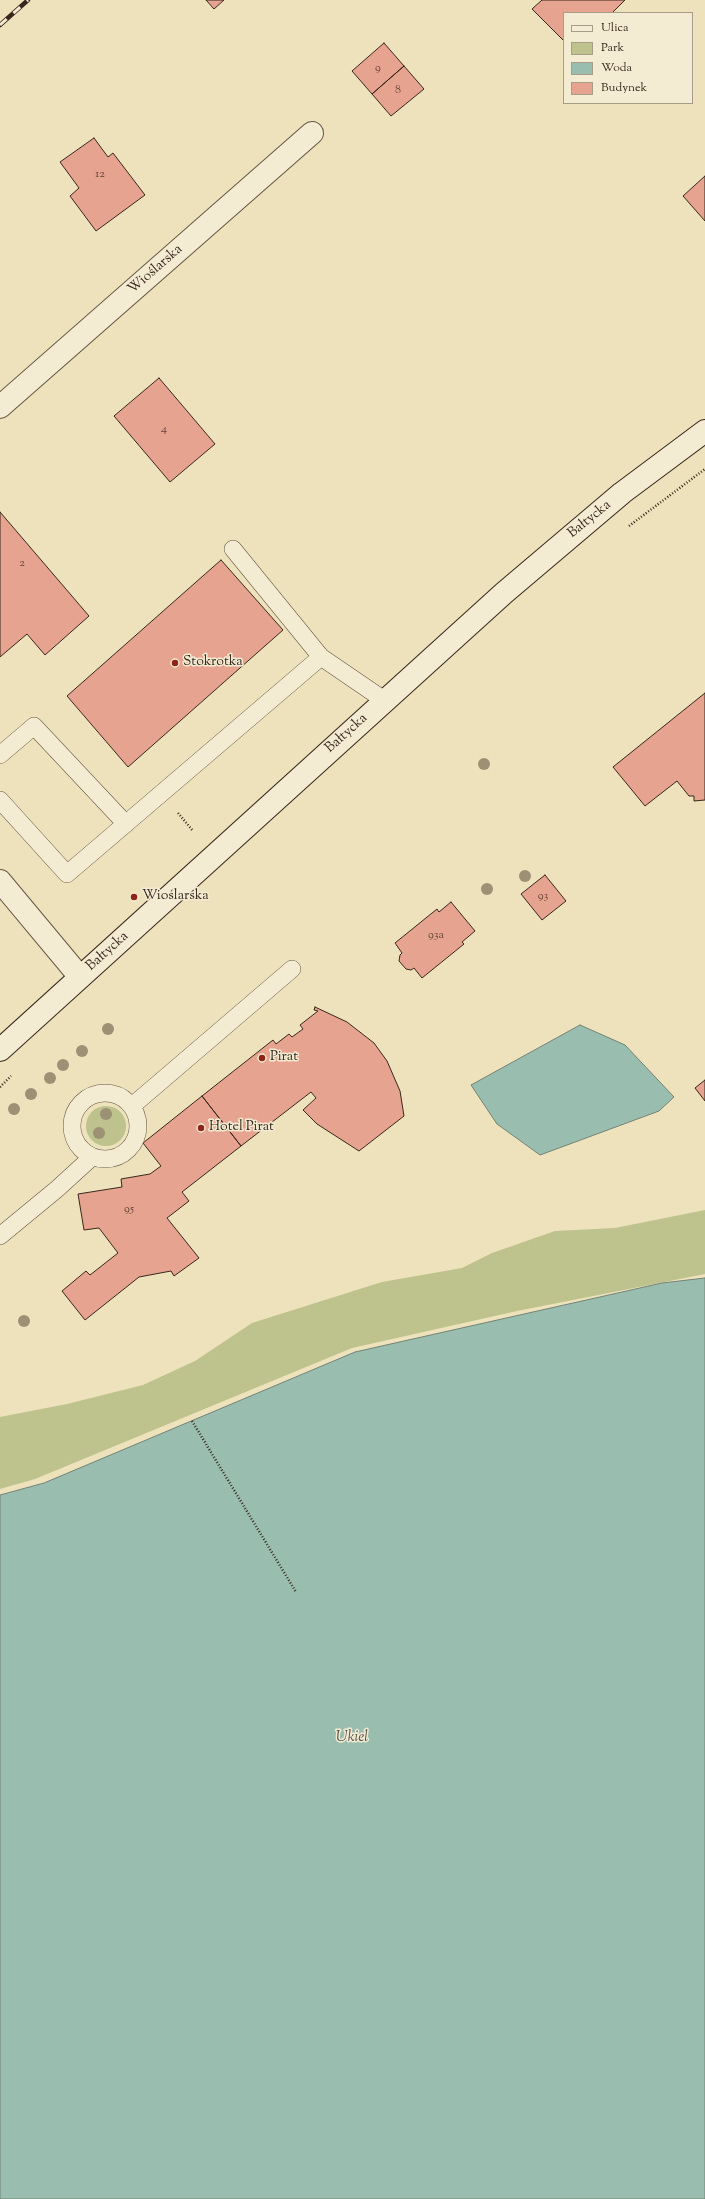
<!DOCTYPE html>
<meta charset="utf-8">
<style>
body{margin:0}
#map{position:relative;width:705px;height:2199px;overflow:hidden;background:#ede2bb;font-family:"Sorts Mill Goudy",serif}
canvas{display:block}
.legend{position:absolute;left:563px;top:12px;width:130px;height:92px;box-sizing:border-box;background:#f3ecd3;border:1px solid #a99d8a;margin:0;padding:5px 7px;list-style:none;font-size:12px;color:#39271d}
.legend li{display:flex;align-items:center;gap:8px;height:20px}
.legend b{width:20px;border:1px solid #a99d8a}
</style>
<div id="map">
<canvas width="705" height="2199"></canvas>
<ul class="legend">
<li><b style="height:5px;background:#f3ecd3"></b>Ulica</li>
<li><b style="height:11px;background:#bec28c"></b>Park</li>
<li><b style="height:11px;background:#99beaf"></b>Woda</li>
<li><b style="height:11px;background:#e6a38f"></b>Budynek</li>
</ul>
</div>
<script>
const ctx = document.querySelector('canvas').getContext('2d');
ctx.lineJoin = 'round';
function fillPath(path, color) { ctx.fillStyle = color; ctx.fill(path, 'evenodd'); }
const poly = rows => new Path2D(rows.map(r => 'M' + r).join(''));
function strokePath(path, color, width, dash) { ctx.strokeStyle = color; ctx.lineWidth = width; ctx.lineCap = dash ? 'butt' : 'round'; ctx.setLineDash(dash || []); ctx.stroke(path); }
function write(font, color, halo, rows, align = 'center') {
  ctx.font = font + ' "Sorts Mill Goudy",serif'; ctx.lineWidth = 3; ctx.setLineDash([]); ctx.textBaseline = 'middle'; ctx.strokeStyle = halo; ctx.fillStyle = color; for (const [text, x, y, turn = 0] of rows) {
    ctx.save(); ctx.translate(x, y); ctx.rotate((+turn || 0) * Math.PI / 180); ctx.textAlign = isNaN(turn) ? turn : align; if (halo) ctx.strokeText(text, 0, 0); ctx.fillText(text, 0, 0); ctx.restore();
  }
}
fillPath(poly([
 '86 1126a20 20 0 1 1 40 0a20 20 0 1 1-40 0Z',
 [705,1210,705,1274,517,1311,352,1348,35,1479,0,1489,0,1417,67,1404,143,1385,195,1361,252,1323,382,1282,462,1268,492,1253,555,1231,615,1228]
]), '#bec28c');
const water = poly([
 [580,1025,625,1045,674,1097,659,1111,540,1155,497,1124,471,1085,580,1025],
 [705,1278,705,2199,0,2199,0,1495,44,1483,355,1352,662,1283,705,1278]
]);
fillPath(water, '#99beaf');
strokePath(water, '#738275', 1);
const building = poly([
 [206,0,224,0,214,9,206,0],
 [542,0,625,0,612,13,564,13,564,41,532,9,542,0],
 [384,43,404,66,372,94,352,71,384,43],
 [404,66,424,89,391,116,372,94,404,66],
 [94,138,108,157,113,153,145,195,96,231,70,196,79,188,60,162,94,138],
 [705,176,705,221,683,196,705,176],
 [159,378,215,444,170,482,114,416,159,378],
 [0,512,89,616,45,655,27,634,0,657,0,512],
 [221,560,283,630,128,767,67,696,221,560],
 [705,693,705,800,694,801,694,796,689,796,677,781,645,806,613,767,705,693],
 [545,875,566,901,542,920,521,894,545,875],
 [451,902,475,931,462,942,464,944,422,978,414,968,411,970,406,969,399,961,400,955,402,953,395,943,437,909,439,912,451,902],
 [315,1007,347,1022,374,1043,387,1061,400,1091,404,1116,359,1151,317,1124,303,1110,316,1098,311,1092,241,1146,202,1096,273,1040,276,1044,289,1034,292,1037,303,1029,300,1025,318,1011,314,1010,315,1007],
 [705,1080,705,1101,695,1088,705,1080],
 [202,1096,241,1146,182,1192,189,1201,167,1218,199,1258,174,1276,171,1271,139,1277,85,1320,62,1291,86,1271,90,1275,118,1253,99,1228,84,1230,78,1194,122,1187,121,1179,150,1174,161,1166,143,1143,202,1096]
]);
fillPath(building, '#e6a38f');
strokePath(building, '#39271d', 1);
const service = poly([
 [233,549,321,657],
 [0,755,34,726,126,824],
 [0,800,67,874,321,657,384,700],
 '72 1126a33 33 0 1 1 66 0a33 33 0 1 1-66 0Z',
 [132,1106,292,969],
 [0,1236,57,1189,92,1157]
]);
const minor = poly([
 [0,407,312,133],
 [0,881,80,977]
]);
const secondary = poly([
 [0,1050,504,593,622,493,705,431]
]);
strokePath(service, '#665644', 18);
strokePath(minor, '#665644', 24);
strokePath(secondary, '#39271d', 24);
strokePath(poly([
 [629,526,705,469],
 [178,813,193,831],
 [0,1087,11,1076],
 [192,1421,296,1592]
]), '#39271d', 2.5, [1, 2]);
strokePath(service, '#f3ecd3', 17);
strokePath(minor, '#f3ecd3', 22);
strokePath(secondary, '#f3ecd3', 22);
const rail = poly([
 [0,25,28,0]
]);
strokePath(rail, '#39271d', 4.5);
strokePath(rail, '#f3ecd3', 3, [9]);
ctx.fillStyle = '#9c9174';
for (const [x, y] of [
 [484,764],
 [525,876],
 [487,889],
 [108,1029],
 [82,1051],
 [63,1065],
 [50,1078],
 [31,1094],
 [14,1109],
 [106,1114],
 [99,1133],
 [24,1321]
]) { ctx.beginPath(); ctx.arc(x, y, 6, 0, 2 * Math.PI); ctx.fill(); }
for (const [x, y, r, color] of [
 [175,663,4,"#8f2418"],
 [134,897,4,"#8f2418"],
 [262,1058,4,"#8f2418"],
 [201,1128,4,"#8f2418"]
]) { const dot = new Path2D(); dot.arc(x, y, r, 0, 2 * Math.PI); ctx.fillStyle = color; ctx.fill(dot); strokePath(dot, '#f3ecd3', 1.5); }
write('12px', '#64463a', null, [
 ["9",378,69],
 ["8",398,91],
 ["12",100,175],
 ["4",164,430],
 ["2",22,564],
 ["93",543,897],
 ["93a",436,936],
 ["95",129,1210]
]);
write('14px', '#39271d', '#f3ecd3', [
 ["Wioślarska",156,270,-41],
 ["Bałtycka",590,520,-39],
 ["Bałtycka",347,734,-42],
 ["Bałtycka",108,952,-42]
]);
write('14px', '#39271d', '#f3ecd3', [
 ["Stokrotka",183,663],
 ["Wioślarska",142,897],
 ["Pirat",270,1058],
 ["Hotel Pirat",209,1128]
], 'left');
write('italic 15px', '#514d42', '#f3ecd3', [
 ["Ukiel",352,1738]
]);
</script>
